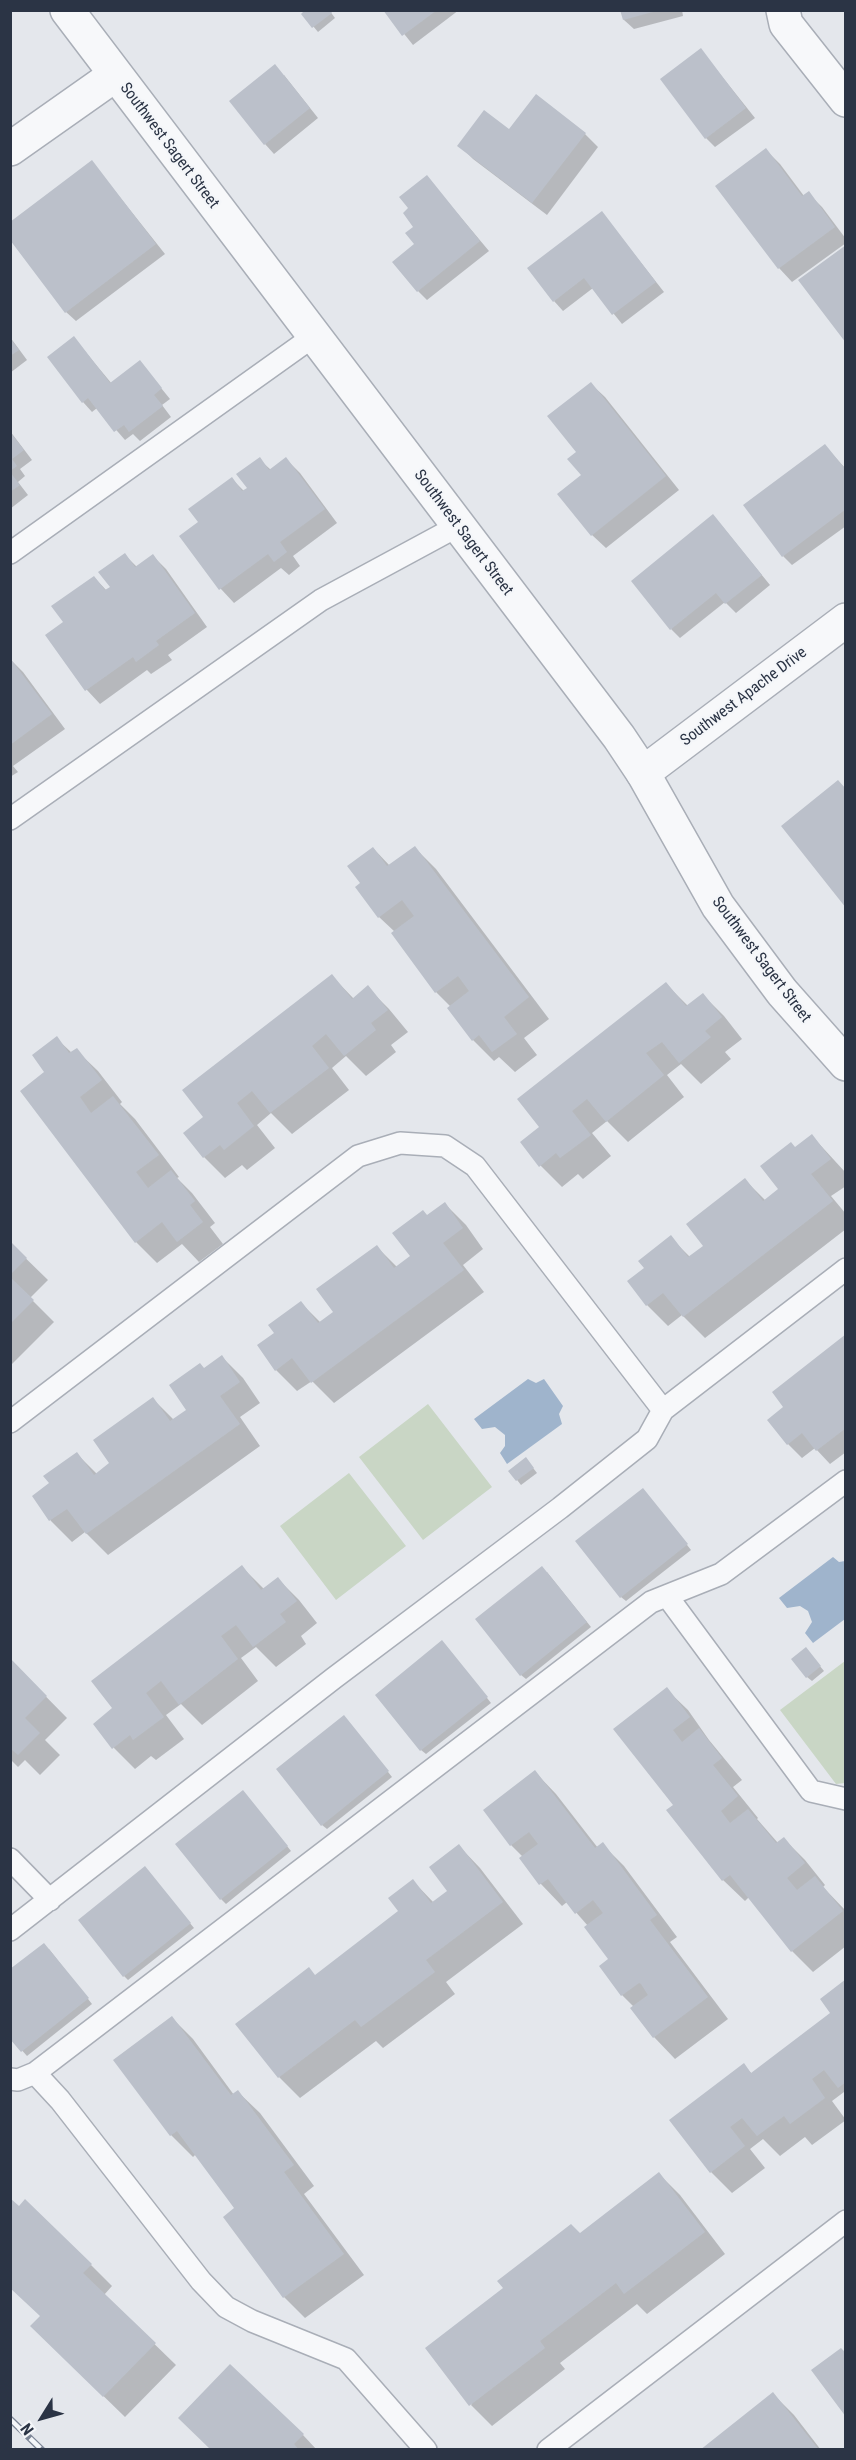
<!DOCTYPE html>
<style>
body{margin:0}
#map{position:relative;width:856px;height:2460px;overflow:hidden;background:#e4e7ec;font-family:"Roboto Condensed",sans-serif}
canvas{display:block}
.frame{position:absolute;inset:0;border:12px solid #2b3445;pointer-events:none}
.north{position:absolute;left:12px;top:2388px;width:60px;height:60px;-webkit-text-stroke:4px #f4f6f9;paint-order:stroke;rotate:233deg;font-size:16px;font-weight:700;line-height:24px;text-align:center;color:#2b3445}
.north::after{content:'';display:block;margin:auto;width:21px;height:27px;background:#2b3445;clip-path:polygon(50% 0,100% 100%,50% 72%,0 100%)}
</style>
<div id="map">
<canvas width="856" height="2460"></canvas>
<div class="frame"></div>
<div class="north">N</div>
</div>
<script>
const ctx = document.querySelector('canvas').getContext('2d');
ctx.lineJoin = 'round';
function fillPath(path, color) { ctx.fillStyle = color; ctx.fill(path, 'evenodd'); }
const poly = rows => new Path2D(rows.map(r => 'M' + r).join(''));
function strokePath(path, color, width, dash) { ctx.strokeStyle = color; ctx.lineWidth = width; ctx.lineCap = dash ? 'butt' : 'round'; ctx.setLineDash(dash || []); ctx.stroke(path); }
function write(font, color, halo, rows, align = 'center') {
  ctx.font = font + ' "Roboto Condensed",sans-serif'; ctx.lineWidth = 4.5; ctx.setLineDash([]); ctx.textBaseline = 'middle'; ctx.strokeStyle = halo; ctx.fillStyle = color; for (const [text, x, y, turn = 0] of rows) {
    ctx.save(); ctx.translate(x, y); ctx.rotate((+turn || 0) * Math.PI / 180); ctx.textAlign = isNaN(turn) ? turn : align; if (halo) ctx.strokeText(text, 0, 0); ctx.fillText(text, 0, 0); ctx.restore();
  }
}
fillPath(poly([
 [428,1404,492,1487,423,1540,359,1457],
 [349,1473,406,1546,336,1600,280,1526],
 [845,1661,845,1783,836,1784,780,1710]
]), '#c9d6c5');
fillPath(poly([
 [528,1379,536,1383,544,1379,563,1406,559,1414,562,1424,507,1464,500,1453,505,1446,505,1435,495,1427,482,1429,474,1419],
 [833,1557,839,1562,845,1561,845,1619,813,1643,805,1633,812,1622,808,1611,800,1606,787,1608,779,1598]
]), '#9fb4cc');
fillPath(poly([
 [329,10,335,18,318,32,303,14],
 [385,10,459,10,413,45],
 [622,10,682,10,683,16,634,29,624,20],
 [701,50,755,118,715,147,706,138],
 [284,75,318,118,274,154,265,144],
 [509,131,585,134,598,147,547,215,473,159,459,145],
 [766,150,780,164,804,196,808,193,822,207,846,239,846,243,792,282,779,268],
 [92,162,165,254,76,321,66,312],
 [427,177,489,251,427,300,418,291,415,227,411,209],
 [602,213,664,292,622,324,593,288,563,311,554,301],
 [10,337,27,360,10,373],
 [74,338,112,384,140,362,170,399,162,405,171,417,140,441,133,434,125,440,97,408,92,412,83,402],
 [591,384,605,397,679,490,606,548,592,535,578,452],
 [10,431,32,460,20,469,25,476,18,482,28,495,10,509],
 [825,446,846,469,846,526,792,565,783,556],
 [259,459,271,470,286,459,300,473,337,523,293,556,300,566,289,575,281,568,234,603,221,589,182,536,200,522,232,479,244,491,249,488],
 [722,526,770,585,736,613,725,602,680,638,671,629],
 [125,555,137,567,153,556,166,569,207,627,168,655,172,660,151,674,147,670,100,704,87,690,47,635,65,622,94,577,107,591,112,587],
 [10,659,23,672,65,729,13,766,18,772,10,777],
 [373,848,390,866,415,848,436,869,549,1019,524,1038,537,1055,515,1072,499,1057,494,1061,473,1040,451,1007,436,992,395,932,379,917,362,883],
 [332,976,354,999,368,988,389,1009,408,1032,391,1045,396,1052,366,1076,346,1056,332,1068,349,1090,292,1134,271,1113,257,1125,275,1148,247,1170,242,1165,225,1178,204,1157,205,1118],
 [666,984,688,1006,703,995,724,1016,742,1039,725,1052,731,1059,701,1084,681,1064,667,1075,684,1097,628,1142,607,1121,592,1133,611,1156,583,1179,578,1174,562,1187,541,1166,522,1142,541,1127],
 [56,1038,72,1053,76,1050,98,1071,122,1102,120,1104,135,1119,179,1177,177,1178,192,1193,215,1223,210,1227,223,1244,199,1262,182,1244,157,1263,136,1242,46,1072],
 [812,1136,846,1173,846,1186,831,1196,846,1214,846,1229,705,1338,682,1315,668,1326,647,1305,646,1268,670,1237,690,1257,705,1246,745,1180,766,1201,780,1189,795,1148],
 [445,1204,466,1225,483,1249,463,1265,484,1292,334,1403,312,1381,297,1391,276,1370,276,1333,301,1303,321,1323,336,1312,377,1247,397,1267,412,1257,428,1216],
 [10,1243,48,1280,30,1298,54,1322,10,1366],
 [846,1336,846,1452,830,1464,815,1448,802,1458,788,1444,785,1408],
 [222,1357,243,1378,260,1403,240,1417,260,1446,108,1555,85,1532,72,1542,51,1521,34,1496,51,1484,77,1454,97,1474,111,1464,153,1399,174,1420,188,1410,205,1370],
 [530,1464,537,1473,521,1485,510,1471],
 [647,1494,691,1550,626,1601,621,1597],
 [242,1567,264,1589,278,1579,299,1600,317,1623,301,1636,306,1644,276,1667,256,1647,241,1658,258,1681,202,1725,181,1704,166,1715,184,1739,156,1760,151,1756,135,1769,114,1748,114,1708],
 [547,1572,591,1627,526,1679,521,1675],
 [447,1647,491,1703,426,1754,421,1750],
 [810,1654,824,1671,812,1681,807,1677],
 [10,1660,67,1718,45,1740,60,1755,40,1775,25,1760,18,1767,10,1759],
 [666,1689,688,1710,709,1740,742,1780,733,1787,758,1818,757,1819,778,1843,784,1839,805,1860,825,1885,823,1887,846,1911,846,1946,813,1972,792,1951,749,1897,745,1901,723,1880,668,1810,675,1805],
 [348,1721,392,1777,327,1829,322,1825],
 [535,1772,556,1794,598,1848,602,1844,624,1866,677,1937,670,1942,728,2019,675,2059,654,2037,632,2008,634,2007,622,1995,611,1959,588,1926,567,1902,562,1906,541,1884,521,1859,523,1857,511,1845],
 [247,1796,291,1851,226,1904,221,1899],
 [459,1846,480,1868,523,1924,446,1982,455,1994,383,2048,376,2041,300,2098,279,2077,316,1976,400,1912,413,1881,434,1903,449,1891],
 [149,1873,194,1928,128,1980,124,1976],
 [49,1949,92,2004,27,2056,10,2037],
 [846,1981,846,2093,844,2092,832,2101,846,2120,812,2145,805,2137,780,2156,763,2139,750,2149,765,2168,732,2193,711,2172,744,2065,752,2074,832,2013],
 [172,2018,193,2039,234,2095,238,2092,260,2113,314,2186,304,2194,364,2275,305,2318,284,2297,236,2209,196,2154,193,2157,171,2135,115,2060],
 [659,2174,680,2195,725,2254,647,2314,637,2304,560,2363,565,2369,492,2426,471,2405,580,2235],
 [91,2265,112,2286,104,2295,176,2365,125,2417,53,2347,42,2317,10,2286],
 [773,2394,794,2415,821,2450,703,2450],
 [303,2435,317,2450,212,2450]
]), '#0003');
fillPath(poly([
 [305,10,330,10,332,13,312,28,301,14],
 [383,10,437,10,402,36],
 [620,10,656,10,656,11,623,20],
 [701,48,746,108,705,139,660,79],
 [275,64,310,108,264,145,229,101],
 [536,94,586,133,532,203,457,146,484,110,509,129],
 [766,148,802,196,809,191,835,227,778,269,715,186],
 [92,160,156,244,65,313,10,240,10,222],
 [427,175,480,241,417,292,392,262,414,244,405,233,413,227,403,213,408,208,399,197],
 [602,211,656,282,612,315,584,278,553,302,527,268],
 [846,245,846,343,798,280],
 [74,336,110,383,140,360,162,388,154,395,163,406,129,432,124,425,114,432,88,398,82,403,47,357],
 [10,338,19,350,10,356],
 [591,382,666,476,591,536,557,494,581,475,567,459,576,452,547,416],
 [10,432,24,450,12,459,17,466,10,471],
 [825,444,846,470,846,509,782,557,743,505],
 [260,457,269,470,286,457,325,509,280,542,287,552,274,562,268,554,219,590,179,536,198,522,188,509,232,477,242,491,247,488,236,474],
 [10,472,20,485,10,492],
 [713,514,762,575,725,604,716,593,670,630,631,581],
 [125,553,135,567,153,554,195,613,156,641,159,645,136,662,133,657,85,691,45,635,63,622,51,606,94,576,105,590,110,587,98,572],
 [10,658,52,714,10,745],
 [838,780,846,789,846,908,781,826],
 [415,846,529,997,504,1017,517,1034,492,1052,479,1035,472,1041,447,1008,469,991,458,976,435,993,391,933,414,916,402,900,378,918,355,887,360,883,347,866,373,847,387,866],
 [332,974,352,999,368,985,388,1010,371,1023,376,1030,344,1056,326,1034,312,1046,329,1068,270,1113,252,1091,237,1103,254,1126,224,1150,220,1145,203,1158,183,1133,203,1117,182,1090],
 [666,982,686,1006,703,993,722,1017,705,1031,711,1037,679,1063,662,1042,646,1053,664,1075,606,1122,587,1099,572,1111,591,1135,560,1158,556,1153,539,1167,520,1142,539,1127,517,1099],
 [57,1036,69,1053,77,1048,102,1080,80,1097,91,1113,113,1096,159,1155,136,1172,148,1188,171,1170,195,1201,190,1205,203,1222,177,1242,162,1222,135,1243,20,1091,44,1072,32,1055],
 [812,1134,831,1159,811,1174,833,1201,683,1317,663,1293,646,1306,627,1281,644,1268,638,1261,671,1235,688,1257,703,1246,686,1224,745,1178,763,1201,778,1189,760,1166,791,1142,795,1147],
 [445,1202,463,1228,443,1243,464,1270,311,1383,292,1358,275,1371,257,1345,274,1333,268,1325,301,1301,318,1323,333,1312,316,1289,377,1245,394,1268,410,1256,392,1233,423,1210,427,1215],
 [10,1241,27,1258,10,1275],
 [10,1277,34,1300,10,1324],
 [846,1334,846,1428,816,1451,802,1433,787,1445,767,1420,783,1407,772,1392],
 [222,1355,240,1382,220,1396,240,1424,86,1534,67,1509,49,1521,32,1496,49,1483,43,1476,77,1452,94,1475,109,1463,93,1440,153,1397,170,1421,186,1410,169,1385,200,1363,204,1368],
 [526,1457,534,1468,516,1481,508,1471],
 [643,1488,688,1544,620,1598,575,1541],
 [242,1565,261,1590,278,1577,297,1601,280,1614,286,1622,253,1647,236,1625,221,1636,238,1659,179,1705,161,1681,146,1693,164,1717,133,1740,130,1735,112,1749,93,1724,112,1708,91,1681],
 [542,1566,587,1622,520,1676,475,1619],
 [442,1640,488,1697,420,1751,375,1695],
 [806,1647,821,1666,806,1678,791,1659],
 [10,1658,47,1696,25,1718,40,1733,18,1755,10,1748],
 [667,1687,690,1717,673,1730,682,1742,699,1728,722,1758,713,1765,738,1796,721,1811,730,1823,748,1809,776,1843,784,1837,805,1863,787,1878,797,1890,815,1876,843,1911,791,1952,730,1875,722,1881,666,1810,673,1805,613,1729],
 [344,1715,389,1771,321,1826,276,1769],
 [535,1770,595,1848,603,1842,657,1915,650,1920,708,1997,653,2038,630,2008,648,1995,641,1984,639,1983,621,1996,599,1966,608,1959,584,1927,603,1913,593,1900,575,1914,548,1879,539,1885,519,1858,538,1844,529,1832,510,1846,483,1810],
 [243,1790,288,1846,220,1900,175,1844],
 [459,1844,503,1902,426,1960,435,1972,361,2027,355,2020,278,2078,235,2024,309,1967,315,1975,398,1911,388,1898,413,1879,431,1903,447,1891,429,1867],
 [145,1866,191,1923,123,1977,78,1920],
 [44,1943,89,1998,21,2052,10,2039,10,1969],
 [846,1979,846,2082,838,2088,824,2070,812,2079,825,2098,790,2124,784,2116,757,2136,742,2118,730,2127,745,2146,710,2173,669,2120,744,2063,751,2073,830,2013,820,1999],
 [172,2016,231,2095,238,2090,294,2165,284,2172,344,2254,283,2298,223,2217,234,2208,177,2131,170,2136,113,2060],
 [659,2172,705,2232,624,2294,616,2283,540,2341,545,2348,469,2406,425,2348,503,2288,497,2281,571,2224,580,2233],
 [10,2198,19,2206,25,2199,92,2264,83,2273,156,2343,103,2397,30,2326,40,2316,10,2288],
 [841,2348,846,2353,846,2417,811,2370],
 [230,2364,304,2434,294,2444,299,2450,211,2450,178,2418],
 [773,2392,819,2450,700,2450]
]), '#bbc0ca');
const service = poly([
 [10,553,314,336],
 [10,819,321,600,458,526],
 [10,1422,358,1156,400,1143,445,1146,475,1166,663,1410],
 [667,1596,811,1791,846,1799],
 [10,1859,50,1900],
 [10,1930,334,1678,560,1508,647,1439,663,1410,846,1269],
 [35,2073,60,2100,201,2281,226,2307,252,2321,346,2359,426,2450],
 [10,2079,18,2080,35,2073,651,1602,721,1574,846,1481],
 [548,2450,846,2221]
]);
const minor = poly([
 [783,10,786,24,846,100],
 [10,149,115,75],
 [643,773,846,620]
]);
const tertiary = poly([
 [67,10,619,737,643,773,718,906,782,992,846,1064]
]);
strokePath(service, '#a9aeb7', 24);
strokePath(minor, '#a9aeb7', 36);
strokePath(tertiary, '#a9aeb7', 36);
strokePath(service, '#f7f8fa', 21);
strokePath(minor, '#f7f8fa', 33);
strokePath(tertiary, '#f7f8fa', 33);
const rail = poly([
 [10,2419,42,2450]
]);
strokePath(rail, '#7d8696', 7);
strokePath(rail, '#f4f6f9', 4.5, [14]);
write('16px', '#2b3445', '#f4f6f9', [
 ["Southwest Sagert Street",169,146,53],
 ["Southwest Sagert Street",463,533,53],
 ["Southwest Apache Drive",744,697,-37],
 ["Southwest Sagert Street",761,960,53]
]);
</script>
